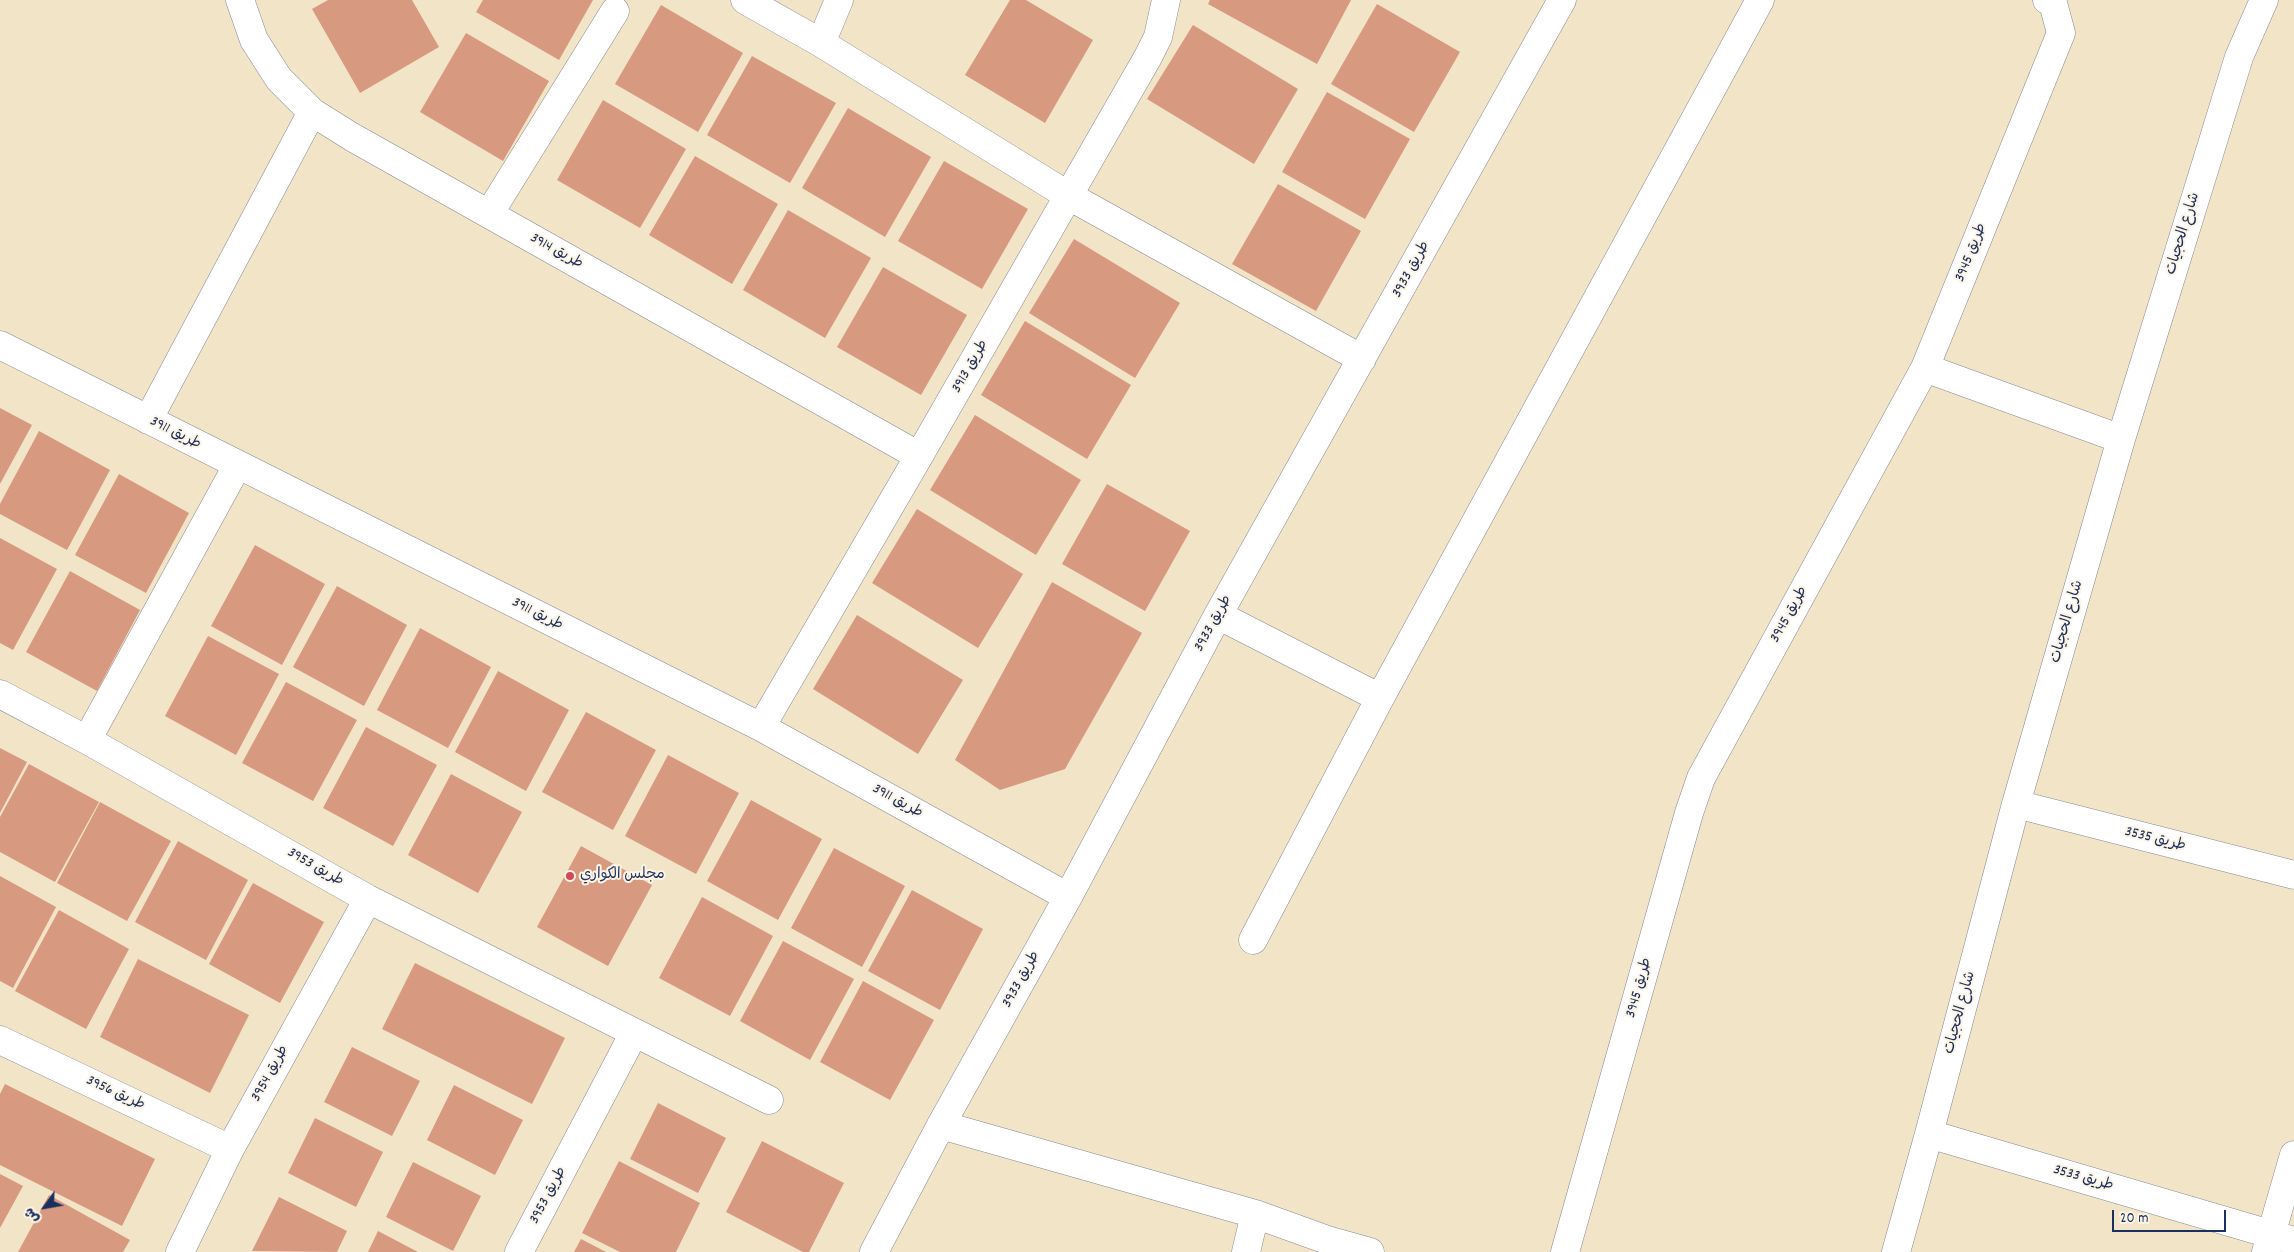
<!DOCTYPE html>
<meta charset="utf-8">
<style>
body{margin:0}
#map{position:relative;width:2294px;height:1252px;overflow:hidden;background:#f1e4c7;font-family:Dekko,"Playpen Sans Arabic",sans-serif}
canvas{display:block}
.north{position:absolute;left:20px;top:1182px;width:50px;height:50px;-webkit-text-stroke:4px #fcf5e5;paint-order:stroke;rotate:238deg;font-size:14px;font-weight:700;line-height:20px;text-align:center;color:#1b2f5e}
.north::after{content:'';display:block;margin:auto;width:18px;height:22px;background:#1b2f5e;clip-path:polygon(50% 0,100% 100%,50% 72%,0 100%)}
.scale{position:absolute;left:2112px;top:1210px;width:114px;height:22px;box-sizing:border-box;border:2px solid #1b2f5e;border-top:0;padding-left:6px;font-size:15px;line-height:18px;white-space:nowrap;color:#1b2f5e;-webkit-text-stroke:4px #fcf5e5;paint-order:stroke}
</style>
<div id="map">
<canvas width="2294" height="1252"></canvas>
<div class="north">ش</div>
<div class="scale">20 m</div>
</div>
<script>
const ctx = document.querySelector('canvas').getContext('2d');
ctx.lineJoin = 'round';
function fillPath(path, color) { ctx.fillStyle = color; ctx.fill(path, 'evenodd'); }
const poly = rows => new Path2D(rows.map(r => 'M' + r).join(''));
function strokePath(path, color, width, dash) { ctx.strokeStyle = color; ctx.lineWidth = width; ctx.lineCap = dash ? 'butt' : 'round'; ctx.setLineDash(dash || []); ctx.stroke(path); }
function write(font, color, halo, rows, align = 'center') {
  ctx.font = font + ' Dekko,"Playpen Sans Arabic",sans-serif'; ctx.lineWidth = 4; ctx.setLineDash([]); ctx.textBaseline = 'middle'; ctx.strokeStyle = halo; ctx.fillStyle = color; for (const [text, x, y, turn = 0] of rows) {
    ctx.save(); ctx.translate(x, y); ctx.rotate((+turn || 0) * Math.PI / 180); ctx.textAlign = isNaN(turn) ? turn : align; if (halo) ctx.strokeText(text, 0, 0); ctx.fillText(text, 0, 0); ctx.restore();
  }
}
fillPath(poly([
 [328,0,412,0,439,47,360,93,312,9],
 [483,0,593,0,559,60,476,12],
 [1010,0,1026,0,1093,40,1045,123,965,75],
 [1210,0,1351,0,1317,64,1208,4],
 [1377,4,1460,52,1414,132,1331,84],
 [661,5,743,53,698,132,615,84],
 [1193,25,1298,89,1254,164,1147,99],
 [466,33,549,81,503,161,420,112],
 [752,56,836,103,790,183,707,135],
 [1327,92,1410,139,1365,219,1282,172],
 [603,100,686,149,640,228,557,180],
 [848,108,931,157,885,237,802,188],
 [695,156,778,204,732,284,649,235],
 [944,161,1028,209,982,289,898,241],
 [1278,184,1361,231,1316,311,1232,264],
 [788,210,871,258,825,338,743,290],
 [1074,239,1180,303,1135,378,1029,313],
 [883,267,967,315,921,395,837,347],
 [1025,321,1131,385,1087,459,981,395],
 [0,408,32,425,0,484],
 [975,415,1081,480,1036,555,930,490],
 [39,431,110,470,67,550,0,514,0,504],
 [119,474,189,513,146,593,75,555],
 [1107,484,1190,531,1145,611,1062,564],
 [917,509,1023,574,978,648,872,583],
 [0,538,57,569,13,650,0,643],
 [255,545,325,584,282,665,211,626],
 [70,571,140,610,97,691,26,652],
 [1052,582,1142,633,1065,769,1000,790,955,760],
 [337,586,407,625,364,706,293,667],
 [857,615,963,680,918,754,813,689],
 [420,628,491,667,448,748,377,710],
 [208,636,279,674,236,755,165,716],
 [498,671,569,710,526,791,455,752],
 [286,682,357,720,313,801,242,763],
 [586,712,656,750,613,830,542,792],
 [366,727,437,765,393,846,323,808],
 [0,748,27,762,0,813],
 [668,755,739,793,696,874,625,836],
 [29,764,99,802,55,882,0,852,0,817],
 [451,774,522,812,478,893,408,855],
 [751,800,822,839,778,920,707,881],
 [100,802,171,841,127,921,57,883],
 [178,841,248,880,206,960,135,922],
 [581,846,652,885,608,966,537,927],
 [834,848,905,886,862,967,791,928],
 [0,876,56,907,13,988,0,981],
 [253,883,324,922,280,1003,209,964],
 [912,890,983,929,940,1010,868,971],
 [702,897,773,936,730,1016,659,978],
 [59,910,129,949,86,1029,15,991],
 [783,941,854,979,810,1060,740,1021],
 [138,959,249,1015,210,1093,100,1037],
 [415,963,565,1038,532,1104,382,1029],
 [863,981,934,1020,890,1100,820,1062],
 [352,1047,420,1081,392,1136,324,1102],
 [5,1084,155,1159,122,1226,0,1165,0,1094],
 [454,1085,523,1120,495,1175,427,1140],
 [658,1103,726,1138,698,1193,630,1159],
 [315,1118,383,1152,356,1207,288,1173],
 [762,1141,844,1183,809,1252,803,1252,726,1212],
 [619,1161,700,1203,676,1252,620,1252,582,1233],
 [413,1162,481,1196,453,1251,386,1217],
 [0,1174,23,1186,0,1228],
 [49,1195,130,1240,123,1252,18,1252],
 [279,1197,347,1231,337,1252,252,1251],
 [378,1231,418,1252,368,1252],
 [581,1239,606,1252,574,1252]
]), '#d89981');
const minor = poly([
 [240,0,254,40,279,79,312,112,352,137,919,456],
 [745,0,821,43,1069,196,1362,359],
 [821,43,839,0],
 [489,214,615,11],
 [0,345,761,727,1068,897],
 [1925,368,2121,439],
 [148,420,312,112],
 [1218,615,1380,698],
 [0,694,87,740,368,899,769,1100],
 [761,727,919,456,1148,57,1158,37,1166,0],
 [87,740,237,466],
 [2016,804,2294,875],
 [1253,940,1380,698,1760,0],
 [0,1040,230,1149],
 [941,1125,1255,1214,1327,1240,1370,1252],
 [1929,1134,2294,1241],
 [180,1252,230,1149,368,899],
 [519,1252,634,1033],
 [874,1252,941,1125,1068,897,1218,615,1562,0],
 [1246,1252,1255,1214],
 [1565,1252,1689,813,1701,778,1925,368,2061,33,2053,3,2047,0],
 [1896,1252,1929,1134,2016,804,2121,439,2239,57,2264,0],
 [2266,1252,2294,1155]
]);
strokePath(minor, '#868a92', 29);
strokePath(minor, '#fff', 28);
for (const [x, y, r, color] of [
 [570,876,5,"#d1495b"]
]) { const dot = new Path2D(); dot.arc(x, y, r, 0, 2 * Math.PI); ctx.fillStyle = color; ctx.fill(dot); strokePath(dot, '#fcf5e5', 2); }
write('15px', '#1b2f5e', '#fcf5e5', [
 ["شارع الحجيات",2184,234,-73],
 ["طريق 3914",556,252,29],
 ["طريق 3945",1972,253,-68],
 ["طريق 3933",1412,270,-61],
 ["طريق 3913",971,367,-60],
 ["طريق 3911",175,434,27],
 ["طريق 3911",537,615,27],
 ["طريق 3945",1790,615,-61],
 ["شارع الحجيات",2068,622,-74],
 ["طريق 3933",1214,624,-61],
 ["طريق 3911",897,802,29],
 ["طريق 3535",2155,840,14],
 ["طريق 3953",315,868,30],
 ["طريق 3933",1022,980,-61],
 ["طريق 3945",1640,988,-74],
 ["شارع الحجيات",1961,1013,-75],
 ["طريق 3954",271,1074,-61],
 ["طريق 3956",115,1094,25],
 ["طريق 3533",2083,1179,16],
 ["طريق 3953",549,1196,-62]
]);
write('15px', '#1b2f5e', '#fcf5e5', [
 ["مجلس الكواري",580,876]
], 'left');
</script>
